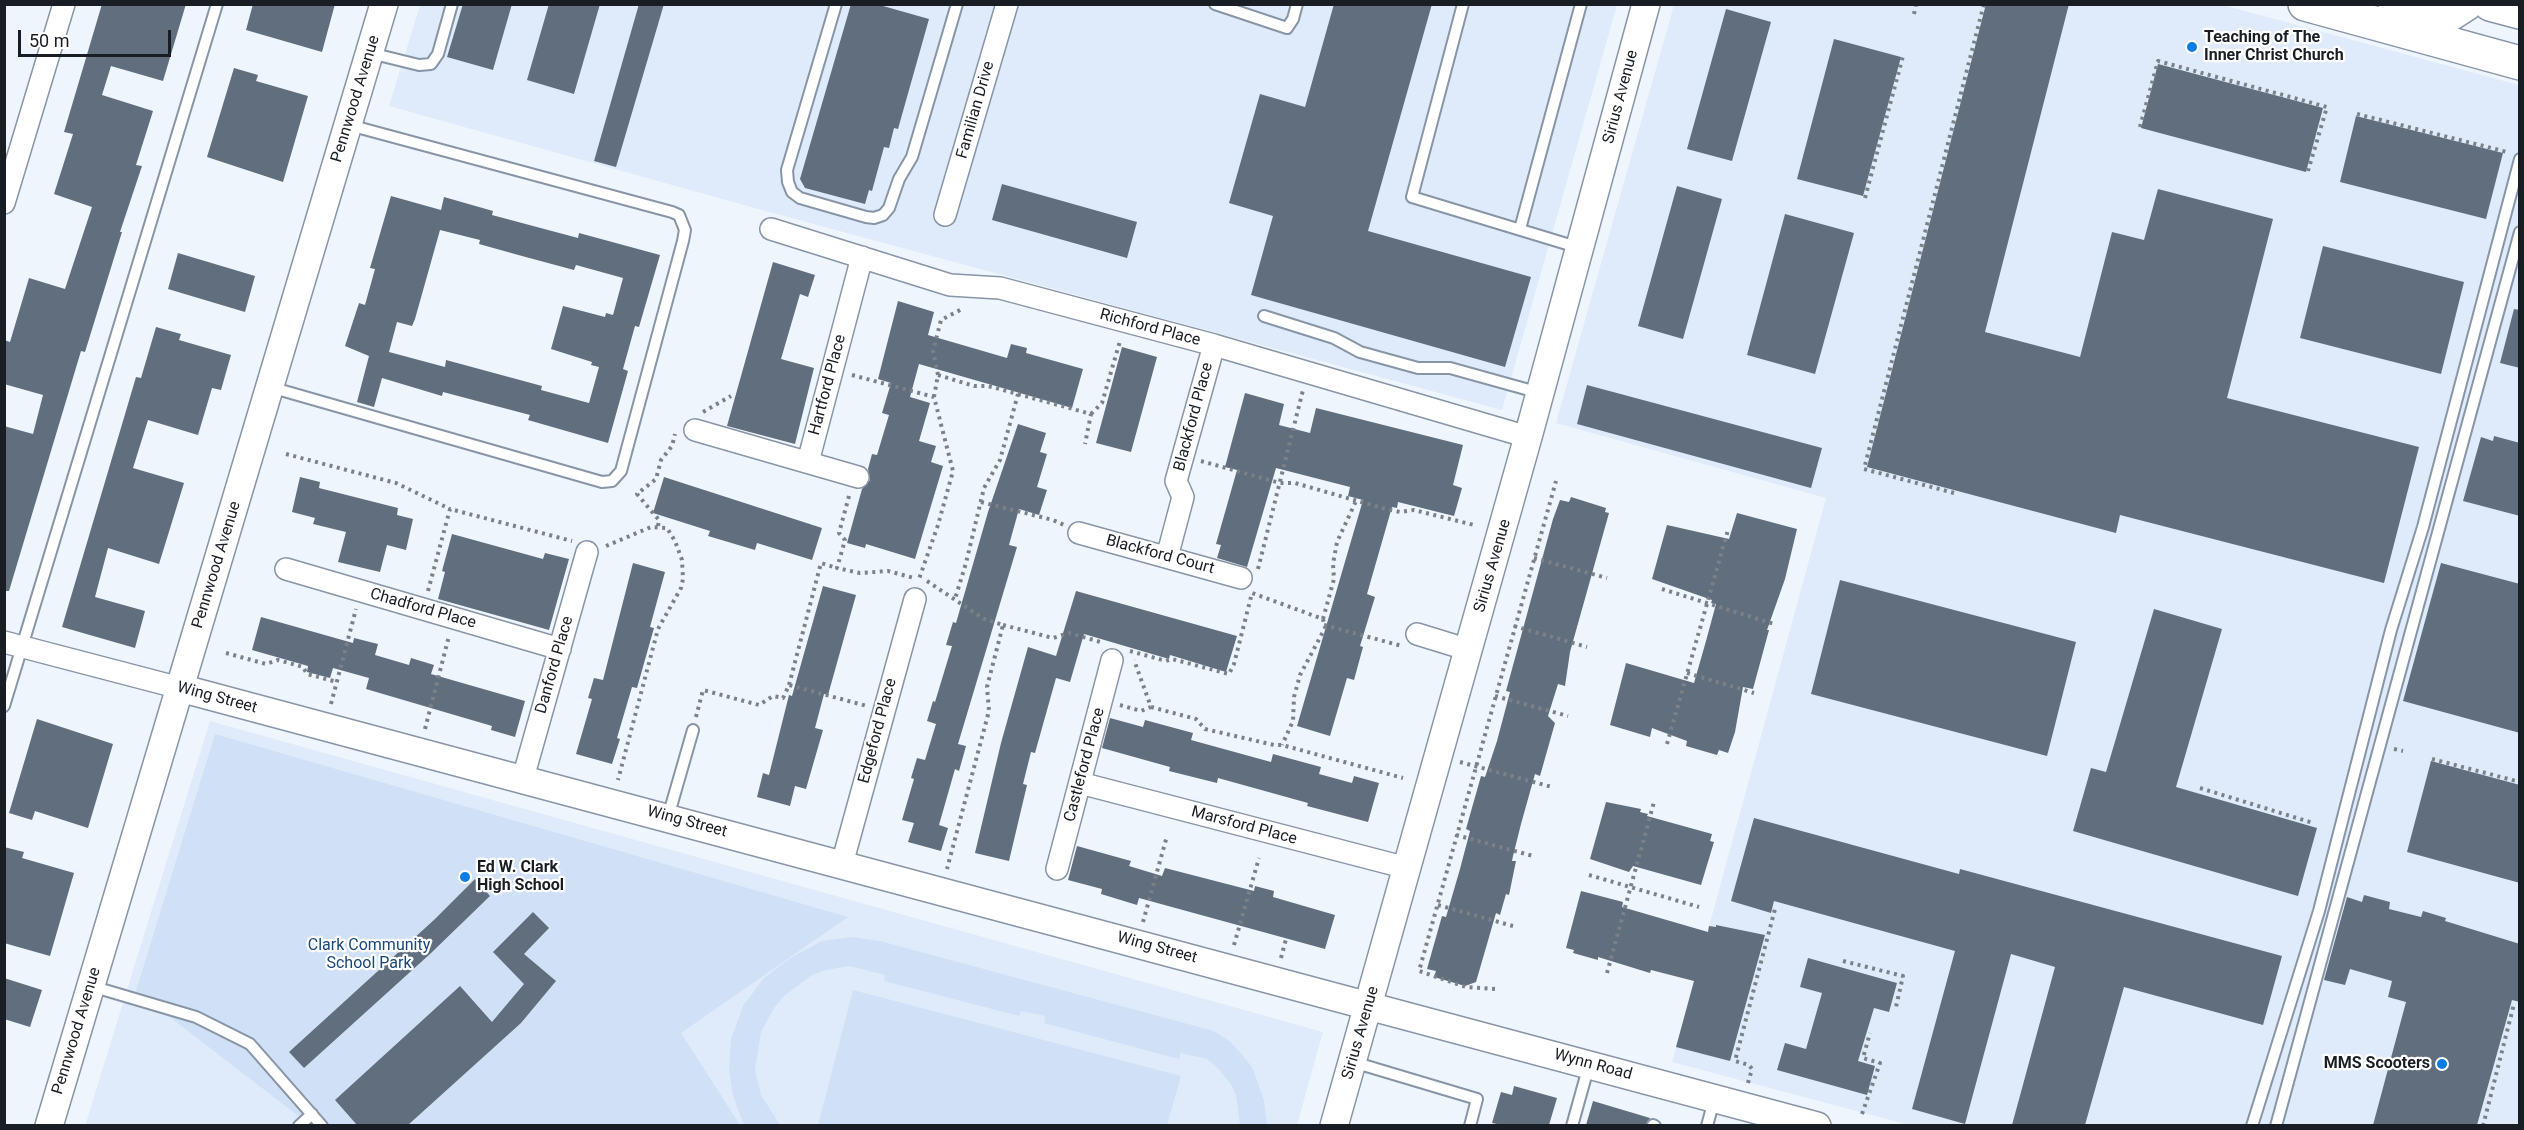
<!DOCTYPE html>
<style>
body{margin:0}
#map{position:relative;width:2524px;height:1130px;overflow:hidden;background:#eff5fd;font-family:Roboto,sans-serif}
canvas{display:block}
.frame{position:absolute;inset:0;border:6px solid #191e25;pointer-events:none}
.scale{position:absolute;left:18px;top:30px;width:153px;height:27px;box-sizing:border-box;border:3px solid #191e25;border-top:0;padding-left:8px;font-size:18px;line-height:21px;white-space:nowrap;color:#191e25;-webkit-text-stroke:4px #fff;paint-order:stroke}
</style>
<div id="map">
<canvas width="2524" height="1130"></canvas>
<div class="frame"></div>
<div class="scale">50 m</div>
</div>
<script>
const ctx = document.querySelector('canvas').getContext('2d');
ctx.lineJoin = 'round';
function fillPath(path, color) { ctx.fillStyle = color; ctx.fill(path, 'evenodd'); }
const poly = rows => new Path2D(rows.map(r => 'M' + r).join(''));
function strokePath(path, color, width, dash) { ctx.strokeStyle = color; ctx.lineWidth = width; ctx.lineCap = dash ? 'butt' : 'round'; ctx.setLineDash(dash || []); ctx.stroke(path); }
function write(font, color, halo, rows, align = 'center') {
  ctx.font = font + ' Roboto,sans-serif'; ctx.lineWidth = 4.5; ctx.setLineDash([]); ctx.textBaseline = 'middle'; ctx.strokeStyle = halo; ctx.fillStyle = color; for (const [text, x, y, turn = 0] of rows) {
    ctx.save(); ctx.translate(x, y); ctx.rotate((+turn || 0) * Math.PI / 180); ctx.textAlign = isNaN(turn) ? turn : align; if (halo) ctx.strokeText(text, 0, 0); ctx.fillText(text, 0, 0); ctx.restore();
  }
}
fillPath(poly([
 [420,5,1617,5,1502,410,758,209,389,106],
 [1674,5,2223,5,2519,85,2519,1125,1909,1125,1672,1062,1826,498,1556,423],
 [210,721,1323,1032,1297,1125,85,1126]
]), '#dfebfa');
fillPath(poly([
 [215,734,848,917,681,1033,740,1125,310,1125,136,991],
 [852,937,880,941,1214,1031,1231,1042,1252,1067,1264,1100,1267,1125,1240,1125,1236,1096,1232,1086,1220,1070,1207,1059,1181,1053,1179,1059,1044,1023,1045,1016,1021,1011,1019,1016,884,981,885,975,850,966,826,970,812,975,784,996,774,1008,761,1032,755,1070,761,1095,780,1125,744,1125,733,1096,729,1069,731,1039,743,1006,764,978,792,957,822,941],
 [853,990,1181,1076,1167,1125,818,1125]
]), '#d0e1f7');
fillPath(poly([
 [102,4,186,4,163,81,111,66,102,95,153,111,136,165,142,166,120,232,122,232,85,352,81,351,9,591,4,591,4,426,33,434,43,395,4,384,4,340,10,342,29,278,65,289,92,207,54,194,73,134,64,132],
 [253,4,335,4,322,52,246,30],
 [463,4,512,4,493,70,447,57],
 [549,4,600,4,574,94,527,80],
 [639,4,664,4,616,167,594,161],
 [851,4,876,4,929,19,898,129,894,128,889,148,884,147,872,191,869,190,865,204,805,188,800,179],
 [1334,4,1432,4,1368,231,1531,277,1505,367,1251,295,1273,216,1229,203,1260,94,1305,107],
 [1986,4,2069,4,1985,332,2080,357,2112,232,2144,240,2158,189,2273,219,2227,398,2419,447,2384,583,2120,515,2116,533,1867,467],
 [1726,9,1771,22,1732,161,1687,149],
 [1834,39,1901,57,1863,196,1797,179],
 [2158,64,2323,108,2306,172,2141,128],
 [234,68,258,75,256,81,308,96,283,182,207,157],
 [2356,116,2503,153,2486,219,2340,182],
 [1002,184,1137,222,1127,258,992,220],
 [1677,186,1722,199,1683,339,1638,326],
 [391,196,441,210,444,197,493,211,492,215,578,238,579,233,660,255,639,327,635,326,623,369,628,371,608,443,528,420,530,415,443,392,442,396,382,378,374,407,357,402,369,356,345,346,359,303,365,305,375,269,370,268],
 [440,230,480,240,479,244,522,256,574,270,576,265,623,278,613,315,606,313,605,317,563,306,551,349,592,362,591,365,599,367,589,403,541,390,542,386,446,360,445,367,389,352,397,322,412,326,415,319],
 [1785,214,1854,233,1815,374,1747,355],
 [2323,246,2464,282,2441,374,2300,338],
 [178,253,255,276,245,312,168,289],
 [773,262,815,275,808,297,800,294,781,359,814,368,795,444,727,426],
 [898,301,934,312,928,335,1007,358,1011,344,1027,348,1026,353,1083,369,1072,408,919,364,910,397,930,403,919,441,936,446,931,462,943,466,915,559,866,544,865,548,847,543,862,489,870,480,868,469,872,454,877,455,889,415,882,413,891,383,878,379],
 [2514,309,2520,310,2520,368,2500,363],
 [156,327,181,334,179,340,231,355,221,390,212,388,198,435,148,420,133,468,184,483,172,522,159,564,108,548,95,597,145,611,135,648,62,627,136,377,141,378],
 [1122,347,1157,357,1131,452,1096,443],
 [1587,385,1822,448,1811,488,1577,424],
 [1245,393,1284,404,1279,425,1310,433,1316,408,1463,445,1453,485,1462,488,1454,516,1398,502,1397,508,1392,507,1367,594,1375,597,1360,646,1363,647,1354,680,1347,678,1330,736,1297,726,1363,500,1348,496,1350,487,1276,468,1247,567,1217,558,1221,545,1216,544,1237,470,1225,467],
 [1018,424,1046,433,1040,452,1047,454,1037,487,1047,490,1039,515,1019,509,1009,545,1017,547,958,744,966,746,959,771,955,769,939,825,948,828,941,851,908,842,914,823,902,820,914,779,911,778,917,758,925,760,936,724,927,721,933,701,935,702,952,646,946,645,953,622,956,623,988,512],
 [2494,436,2520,443,2520,516,2463,501,2481,437,2493,441],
 [300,477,320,482,319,488,398,508,397,515,413,519,406,550,387,545,380,572,338,562,346,532,313,524,315,518,292,512],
 [664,477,822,528,812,560,757,543,755,550,708,536,710,531,653,513],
 [1571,497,1606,508,1605,512,1609,513,1570,652,1565,686,1558,684,1548,716,1555,723,1540,776,1535,774,1521,824,1513,856,1512,861,1516,861,1509,895,1506,894,1500,915,1496,913,1476,982,1465,986,1434,977,1436,971,1427,969,1442,916,1446,917,1460,869,1470,831,1466,829,1481,776,1485,777,1497,741,1510,692,1506,691,1553,519,1560,500,1569,502],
 [1737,513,1797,529,1785,579,1767,630,1769,630,1753,689,1743,687,1735,732,1728,753,1719,750,1717,755,1686,746,1687,741,1652,728,1650,737,1610,725,1626,663,1694,683,1706,641,1716,604,1711,603,1712,600,1652,579,1667,525,1729,539],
 [452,534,543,559,545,553,569,559,549,630,438,599,445,572,442,571],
 [633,563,665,572,650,627,654,628,637,688,632,687,617,738,620,739,612,764,576,754,592,699,588,698,594,678,603,680],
 [2441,563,2520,584,2520,733,2403,701],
 [1840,580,2076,642,2047,756,1811,694],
 [823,586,856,595,828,695,824,694,815,728,823,730,806,789,795,786,790,806,757,797,763,773,769,775,789,695,792,696],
 [1076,591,1237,636,1226,672,1170,655,1169,659,1084,634,1070,682,1056,678,1035,753,1031,752,1023,784,1027,785,1009,861,975,853,1001,743,1028,647,1056,656],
 [2154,609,2222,629,2176,787,2317,828,2298,896,2073,831,2091,768,2106,772],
 [261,617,353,643,354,638,378,644,375,655,409,665,411,658,434,665,431,674,525,701,515,737,491,730,492,726,366,689,369,678,333,668,330,678,307,672,308,666,252,650],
 [1110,718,1143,727,1145,720,1193,733,1191,740,1271,762,1273,754,1321,767,1319,774,1352,783,1354,776,1379,783,1368,822,1307,806,1308,803,1218,778,1217,783,1169,771,1170,767,1102,748],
 [37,719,113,744,88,828,35,811,32,820,9,813],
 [2431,761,2520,785,2520,883,2407,852],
 [1606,802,1641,809,1640,812,1648,814,1647,816,1712,834,1710,841,1714,842,1701,885,1633,866,1629,872,1590,859],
 [1754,818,1959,874,1960,869,2282,956,2263,1025,2124,987,2085,1125,2012,1125,2055,967,2011,954,1965,1124,1912,1109,1955,951,1774,901,1771,913,1731,901],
 [1077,846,1131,861,1129,866,1162,876,1165,868,1254,891,1255,886,1274,891,1273,897,1335,915,1325,949,1139,898,1137,905,1101,894,1102,889,1068,880],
 [4,847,24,852,22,858,74,873,50,956,4,943],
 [475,879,490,896,430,954,304,1068,289,1052,435,919],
 [1581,891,1623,902,1622,907,1708,932,1709,926,1716,927,1716,925,1765,935,1730,1061,1676,1047,1694,981,1651,970,1650,973,1598,957,1598,960,1573,953,1574,950,1566,948],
 [2364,895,2390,902,2389,909,2421,917,2423,911,2446,918,2445,921,2520,944,2520,1002,2512,1000,2477,1125,2373,1125,2406,1002,2388,997,2392,981,2350,969,2345,985,2324,980,2347,897,2362,902],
 [533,912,549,928,524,954,556,981,521,1023,408,1125,357,1125,335,1100,460,986,492,1022,524,984,493,952],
 [1808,958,1897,983,1889,1012,1874,1008,1858,1061,1875,1066,1867,1095,1777,1070,1785,1043,1806,1049,1822,993,1800,987],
 [4,978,42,990,30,1027,4,1019],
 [1514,1086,1557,1098,1549,1125,1502,1125,1492,1123,1501,1092,1512,1095],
 [1593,1101,1650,1118,1646,1125,1586,1125]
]), '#606e7e');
const service = poly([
 [836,4,787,170,788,182,792,192,800,198,866,217,874,218,883,215,889,208,899,179,912,157,957,4],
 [1215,4,1287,28,1293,19,1297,4],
 [1463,4,1412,197,1580,248],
 [370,53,419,65,431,64,438,54,452,4],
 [1520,229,1581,4],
 [1264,316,1334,338,1360,352,1418,368,1450,368,1540,393],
 [270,387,602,482,612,481,621,471,683,241,685,230,679,215,672,212,349,125],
 [4,706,217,4],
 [668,817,693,730],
 [91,986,196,1017,250,1044,322,1126],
 [1353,1062,1477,1099,1470,1126],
 [1653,1125,1655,1126],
 [299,1126,312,1114],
 [1572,1126,1589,1065],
 [1707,1126,1714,1100],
 [2252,1126,2319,911,2391,630,2423,527,2520,159],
 [2276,1126,2520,232]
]);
const minor = poly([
 [4,203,64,4],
 [945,215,1007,4],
 [771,229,950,285,1000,288,1214,345,1528,437],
 [695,430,858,477],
 [808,462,862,257],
 [1079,533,1241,578],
 [1167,557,1183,497,1176,481,1214,345],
 [286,569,560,649],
 [1417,634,1469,650],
 [4,642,180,688],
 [523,778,587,552],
 [1080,783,1407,868],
 [842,864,915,599],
 [1057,869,1112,660]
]);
const tertiary = poly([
 [180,688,1817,1126],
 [49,1126,384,4],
 [1334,1126,1528,437,1646,4]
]);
const primary = poly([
 [2305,4,2520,63],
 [2490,4,2520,12],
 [2395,10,2428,18,2449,15,2466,4]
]);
strokePath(service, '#8795a6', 14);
strokePath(minor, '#8795a6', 24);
strokePath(tertiary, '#8795a6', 30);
strokePath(primary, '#8795a6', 36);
strokePath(poly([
 [1914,14,1916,4],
 [2357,114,2507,152],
 [2140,127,2158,61,2327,107,2308,171],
 [1865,198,1903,56],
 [852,375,934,397,953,471,938,525,919,579],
 [938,375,974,386,988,386,1018,394,1000,460,984,488,966,563,955,599],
 [1018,394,1091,414,1085,444],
 [934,397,938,375,933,351,941,320,962,309],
 [703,412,731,396],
 [1091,414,1102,403,1120,341],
 [286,454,396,483,450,509],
 [1201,461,1280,483,1295,483,1382,508,1400,512,1414,510,1474,525],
 [1954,493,1864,469,1984,4],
 [849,496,839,533,845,540,837,568,860,573,888,571,914,578],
 [981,502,1053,520,1064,525],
 [658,526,659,520,637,494,656,479,661,460,672,446,675,434],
 [606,546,651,527,667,528,675,541,682,560,683,579,681,588,658,629,618,780],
 [1534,558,1607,578],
 [1258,569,1303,390],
 [927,581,984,619,1003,625,987,687,989,711,947,869],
 [1662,589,1774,624],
 [428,591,450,509,572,541],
 [1323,619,1334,579,1333,564,1337,542,1356,501],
 [1003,625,1053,638,1069,633,1104,643],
 [1324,625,1402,646],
 [1514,626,1587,647],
 [1130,651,1166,661,1172,659,1229,674,1234,664,1252,593,1323,619,1325,628,1300,675,1294,697,1293,721,1282,745],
 [226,653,266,664,278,660,303,667,307,674,337,682],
 [1687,673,1754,693],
 [789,685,821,563,837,568],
 [1495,696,1568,716],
 [331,704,356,609],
 [1120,705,1141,711,1151,707,1134,660],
 [1151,707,1196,719,1205,729,1274,745,1282,745,1403,778],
 [696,717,703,690,759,705,773,696,783,698,789,685,867,706],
 [425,729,449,636],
 [1667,744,1728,530],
 [2394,749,2403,751],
 [2432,759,2520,782],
 [1460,762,1552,787],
 [2200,788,2313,823],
 [1456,835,1533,856],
 [1589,875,1699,907],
 [1438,905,1513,926],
 [1143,922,1167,836],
 [1234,945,1259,858],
 [1281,958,1286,939],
 [1843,961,1903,976,1896,1007],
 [1607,973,1654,802],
 [1495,989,1466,987,1419,971,1556,481],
 [1748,1083,1752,1069,1749,1065,1735,1061,1775,909],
 [1862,1114,1880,1063,1863,1058,1870,1033],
 [2483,1126,2514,1004]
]), '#7b8188', 4, [3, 4.5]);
strokePath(service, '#fff', 10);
strokePath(minor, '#fff', 21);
strokePath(tertiary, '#fff', 27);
strokePath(primary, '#fff', 33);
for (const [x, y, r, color] of [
 [2192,47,6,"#0a7de4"],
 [465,877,6,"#0a7de4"],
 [2442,1064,6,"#0a7de4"]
]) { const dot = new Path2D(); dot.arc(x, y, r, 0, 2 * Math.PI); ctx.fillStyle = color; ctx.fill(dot); strokePath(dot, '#fff', 2); }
write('bold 16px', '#191e25', '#fff', [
 ["Teaching of The",2204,38],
 ["Inner Christ Church",2204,56],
 ["Ed W. Clark",477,868],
 ["High School",477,886],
 ["MMS Scooters",2430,1064,"right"]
], 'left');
write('16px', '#191e25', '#fff', [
 ["Sirius Avenue",1621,97,-75],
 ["Pennwood Avenue",356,99,-73],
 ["Familian Drive",976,110,-74],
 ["Richford Place",1150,328,15],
 ["Hartford Place",828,385,-75],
 ["Blackford Place",1194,417,-75],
 ["Blackford Court",1160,555,15],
 ["Pennwood Avenue",217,565,-73],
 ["Sirius Avenue",1493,566,-74],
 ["Chadford Place",423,609,16],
 ["Danford Place",555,665,-74],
 ["Wing Street",217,698,15],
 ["Edgeford Place",878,731,-75],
 ["Castleford Place",1085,765,-75],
 ["Wing Street",687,822,15],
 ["Marsford Place",1244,826,15],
 ["Wing Street",1157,948,15],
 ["Pennwood Avenue",77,1031,-73],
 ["Sirius Avenue",1361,1033,-74],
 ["Wynn Road",1593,1065,15]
]);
write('16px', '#17477a', '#fff', [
 ["Clark Community",369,946],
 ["School Park",369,964]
]);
</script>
